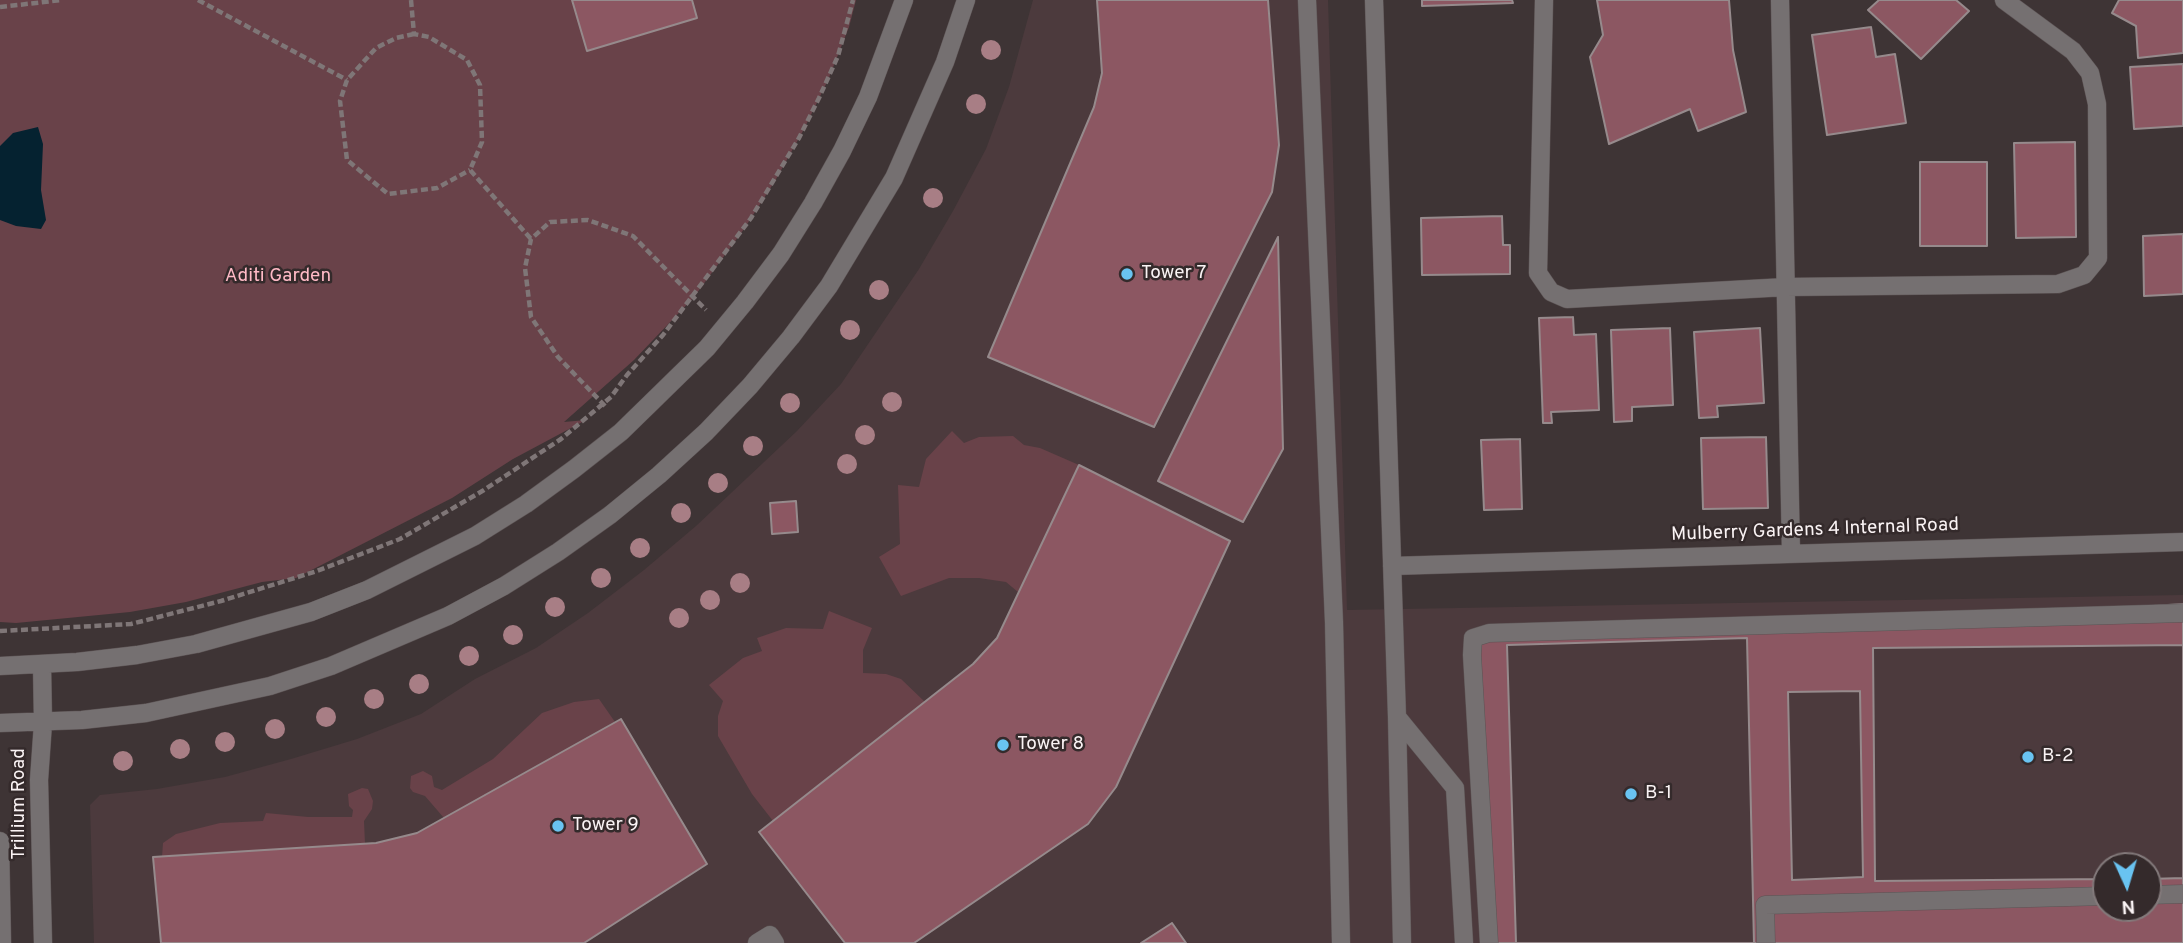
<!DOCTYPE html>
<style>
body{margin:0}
#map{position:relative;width:2183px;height:943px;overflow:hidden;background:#3e3435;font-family:Overpass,sans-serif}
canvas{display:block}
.north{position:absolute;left:2092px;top:852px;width:70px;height:70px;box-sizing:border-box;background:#342a2b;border:2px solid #837a7b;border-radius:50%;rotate:176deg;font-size:19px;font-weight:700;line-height:28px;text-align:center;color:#faf3f4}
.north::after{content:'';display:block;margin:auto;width:24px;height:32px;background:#69c3f1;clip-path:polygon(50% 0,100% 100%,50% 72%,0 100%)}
</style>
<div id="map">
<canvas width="2183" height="943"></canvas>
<div class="north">N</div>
</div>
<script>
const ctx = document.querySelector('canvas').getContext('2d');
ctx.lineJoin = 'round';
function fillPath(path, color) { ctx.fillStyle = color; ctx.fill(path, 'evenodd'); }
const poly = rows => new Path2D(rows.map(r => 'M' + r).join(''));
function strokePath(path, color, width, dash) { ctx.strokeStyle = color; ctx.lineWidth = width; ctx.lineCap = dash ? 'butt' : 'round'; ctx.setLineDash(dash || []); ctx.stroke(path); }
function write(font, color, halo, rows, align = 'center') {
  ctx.font = font + ' Overpass,sans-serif'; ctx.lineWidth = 5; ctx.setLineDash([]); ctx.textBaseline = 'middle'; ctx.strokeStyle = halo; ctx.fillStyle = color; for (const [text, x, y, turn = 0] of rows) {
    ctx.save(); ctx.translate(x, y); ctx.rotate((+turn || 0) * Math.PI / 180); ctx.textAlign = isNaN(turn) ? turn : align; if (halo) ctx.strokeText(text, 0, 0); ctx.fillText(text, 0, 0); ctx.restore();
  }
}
fillPath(poly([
 [1033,0,1328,0,1347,610,2183,595,2183,943,94,943,90,805,100,795,157,789,225,777,291,759,357,739,421,714,475,679,536,648,588,613,644,570,696,526,797,431,841,384,919,269,953,211,986,149,1009,87],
 [2106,866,2148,866,2148,908,2106,908]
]), '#4c3a3d');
fillPath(poly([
 [0,0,856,0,849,27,828,80,803,131,775,181,744,229,694,297,634,360,564,422,586,420,513,459,452,498,296,578,262,582,186,602,130,612,16,623,0,622],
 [952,431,964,443,979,437,1013,436,1024,445,1040,448,1079,465,1018,592,1006,582,979,578,949,578,901,596,879,557,900,544,898,485,919,487,926,459],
 [829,611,872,628,863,650,863,673,886,674,901,679,925,702,773,821,752,794,718,736,718,716,723,701,709,685,743,658,762,651,757,638,786,628,823,629],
 [599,699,615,722,444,818,425,796,413,792,410,788,411,776,423,771,432,776,434,787,442,790,493,759,542,713,574,702],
 [362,788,368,789,373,801,372,809,364,821,365,844,162,857,163,843,176,834,220,823,263,821,266,813,308,817,352,817,353,810,349,806,348,794]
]), '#694249');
fillPath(poly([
 [38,127,43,144,41,190,46,220,41,229,16,226,0,220,0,146,13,133]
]), '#052230');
const building = poly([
 [572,0,692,0,697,18,587,51,572,0],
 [1097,0,1268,0,1279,145,1272,192,1154,427,988,357,1094,107,1102,73,1097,0],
 [1422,0,1512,0,1513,3,1422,6,1422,0],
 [1597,0,1729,0,1733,50,1746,112,1698,131,1690,109,1609,144,1590,57,1603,35,1597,0],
 [1879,0,1956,0,1969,11,1921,59,1868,10,1879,0],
 [2119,0,2183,0,2183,53,2138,58,2136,26,2112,13,2119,0],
 [1871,27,1876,57,1895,54,1906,123,1827,135,1812,35,1871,27],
 [2183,64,2183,126,2134,129,2130,67,2183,64],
 [2075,142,2076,237,2016,238,2014,143,2075,142],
 [1920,162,1987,162,1987,246,1920,246,1920,162],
 [1502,216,1503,245,1510,245,1510,274,1422,275,1421,218,1502,216],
 [2183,234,2183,294,2144,296,2143,236,2183,234],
 [1278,237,1283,449,1243,522,1158,481,1278,237],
 [1573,317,1574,335,1596,334,1599,410,1551,412,1552,423,1543,423,1539,318,1573,317],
 [1670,328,1673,405,1632,407,1632,421,1614,422,1611,330,1670,328],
 [1760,328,1764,403,1717,406,1718,417,1699,418,1694,332,1760,328],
 [1766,437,1768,508,1703,509,1701,438,1766,437],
 [1520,439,1522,509,1484,510,1481,440,1520,439],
 [1079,465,1230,541,1116,787,1088,824,914,943,845,943,759,832,973,664,997,638,1079,465],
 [796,501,798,532,772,534,770,503,796,501],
 [2183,604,2183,943,1497,943,1473,638,1943,620,2183,604],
 [2106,866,2148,866,2148,908,2106,908,2106,866],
 [1747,638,1754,943,1516,943,1507,645,1747,638],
 [2183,645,2183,878,2148,879,2148,866,2106,866,2106,879,1875,881,1873,648,2183,645],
 [1860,691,1863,877,1792,880,1788,692,1860,691],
 [621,719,707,864,584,943,161,943,153,857,376,843,417,833,621,719],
 [1172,923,1186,943,1141,943,1172,923]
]);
fillPath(building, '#8c5762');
strokePath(building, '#968a8c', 2);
const minor = poly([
 [1307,0,1334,622,1341,943],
 [1374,0,1397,717],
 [1544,0,1538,273,1551,292,1567,299,1786,287,2058,284,2084,275,2098,258,2097,104,2090,73,2073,51,2004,0],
 [1780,0,1791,553],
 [1392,566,2183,542],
 [42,664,43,723,39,780,43,943],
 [0,666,77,662,137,655,196,644,311,612,367,590,475,536,526,504,574,469,621,432,707,348,745,302,781,254,813,203,842,151,868,97,904,0],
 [0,723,82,720,146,713,270,686,331,666,448,616,504,586,558,552,610,515,659,475,706,432,750,386,791,337,829,286,894,178,945,62,966,0],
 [0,841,2,943],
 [2148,895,2183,894],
 [757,943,770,935,775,943],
 [1402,943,1397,717,1455,788,1464,943],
 [1489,943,1472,655,1473,638,1489,633,2183,613],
 [1766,943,1765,905,2106,896]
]);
strokePath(minor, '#5c5354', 19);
strokePath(poly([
 [198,0,347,80],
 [411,0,414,34,429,37,467,60,480,85,482,142,470,170,531,239],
 [0,7,62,0],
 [414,34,396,38,376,48,347,80,340,101,347,160,388,194,437,188,470,170],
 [605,406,558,357,531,317,525,268,531,239,550,222,588,220,633,236,706,310],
 [0,631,131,624,221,601,317,571,400,539,484,490,561,439,611,397,627,375,663,335,751,218,799,138,819,98,838,56,853,0]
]), '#7f7677', 4.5, [7, 3.5]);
strokePath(minor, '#757071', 18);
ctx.fillStyle = '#a87e85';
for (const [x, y] of [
 [991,50],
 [976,104],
 [933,198],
 [879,290],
 [850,330],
 [892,402],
 [790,403],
 [865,435],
 [753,446],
 [847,464],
 [718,483],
 [681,513],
 [640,548],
 [601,578],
 [740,583],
 [710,600],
 [555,607],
 [679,618],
 [513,635],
 [469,656],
 [419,684],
 [374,699],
 [326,717],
 [275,729],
 [225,742],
 [180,749],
 [123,761]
]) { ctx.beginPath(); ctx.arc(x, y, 10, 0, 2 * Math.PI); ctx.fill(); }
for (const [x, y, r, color] of [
 [1127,274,7,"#69c3f1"],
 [1003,745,7,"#69c3f1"],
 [2028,757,7,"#69c3f1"],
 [1631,794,7,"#69c3f1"],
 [558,826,7,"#69c3f1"]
]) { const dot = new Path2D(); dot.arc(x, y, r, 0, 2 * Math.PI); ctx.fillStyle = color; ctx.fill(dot); strokePath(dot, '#342a2b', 2.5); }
write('19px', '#faf3f4', '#342a2b', [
 ["Tower 7",1141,274],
 ["Tower 8",1017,745],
 ["B-2",2042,757],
 ["B-1",1645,794],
 ["Tower 9",572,826]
], 'left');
write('19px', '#ffbac6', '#342a2b', [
 ["Aditi Garden",278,277]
]);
write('19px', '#faf3f4', '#342a2b', [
 ["Mulberry Gardens 4 Internal Road",1815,531,-2],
 ["Trillium Road",20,804,-90]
]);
</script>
